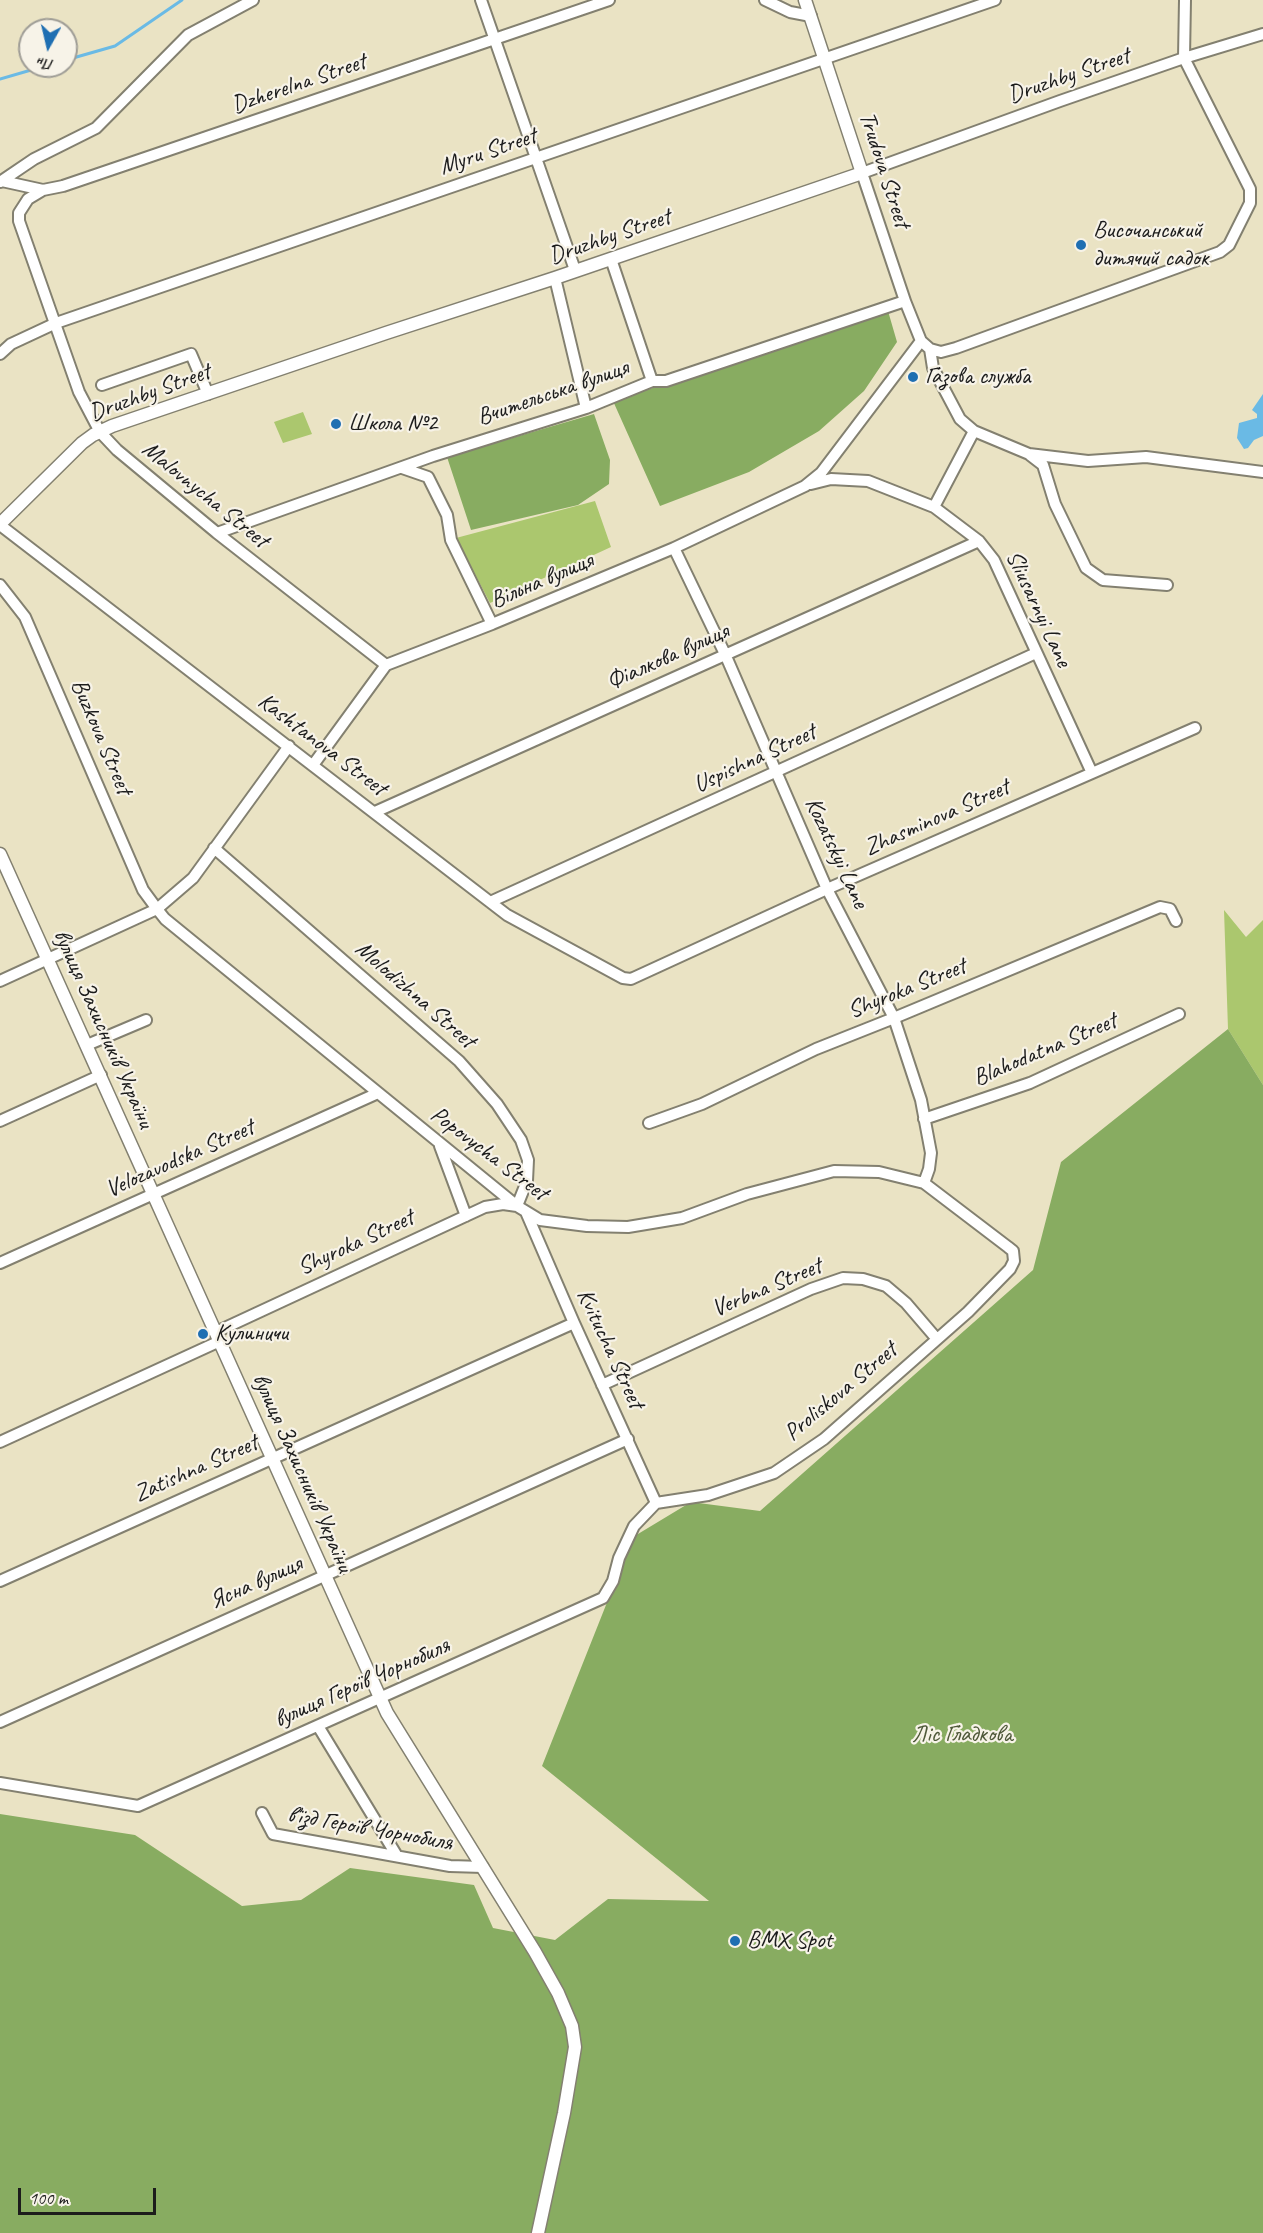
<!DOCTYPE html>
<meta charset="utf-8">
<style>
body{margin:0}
#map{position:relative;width:1263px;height:2233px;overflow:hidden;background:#eae3c4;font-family:Caveat,sans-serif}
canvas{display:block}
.north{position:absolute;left:18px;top:18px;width:60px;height:60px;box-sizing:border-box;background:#f7f3e8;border:2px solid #9f9d96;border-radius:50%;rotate:188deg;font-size:16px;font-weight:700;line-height:24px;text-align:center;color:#1c1c1c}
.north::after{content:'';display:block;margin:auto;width:21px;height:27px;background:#1f6fb2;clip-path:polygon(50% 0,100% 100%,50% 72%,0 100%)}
.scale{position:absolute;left:18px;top:2188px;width:138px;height:27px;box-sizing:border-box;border:3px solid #1c1c1c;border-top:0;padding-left:8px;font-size:18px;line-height:21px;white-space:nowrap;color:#1c1c1c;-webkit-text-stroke:4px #f7f3e8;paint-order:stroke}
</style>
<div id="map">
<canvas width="1263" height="2233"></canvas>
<div class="north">Пн</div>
<div class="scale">100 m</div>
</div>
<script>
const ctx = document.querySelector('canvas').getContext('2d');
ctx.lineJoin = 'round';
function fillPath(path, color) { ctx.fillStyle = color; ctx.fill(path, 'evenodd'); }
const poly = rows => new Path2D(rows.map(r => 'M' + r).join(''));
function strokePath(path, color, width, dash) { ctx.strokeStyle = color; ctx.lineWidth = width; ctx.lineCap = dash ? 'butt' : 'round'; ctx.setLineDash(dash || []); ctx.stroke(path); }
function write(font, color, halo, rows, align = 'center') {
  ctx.font = font + ' Caveat,sans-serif'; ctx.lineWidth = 4.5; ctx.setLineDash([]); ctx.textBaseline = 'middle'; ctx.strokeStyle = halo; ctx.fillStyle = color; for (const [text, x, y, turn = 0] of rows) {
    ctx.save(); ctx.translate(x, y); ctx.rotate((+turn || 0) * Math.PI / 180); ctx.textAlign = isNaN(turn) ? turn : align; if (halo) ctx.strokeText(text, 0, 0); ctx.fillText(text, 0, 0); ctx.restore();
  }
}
fillPath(poly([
 [303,412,312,434,283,443,274,422],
 [595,501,611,547,490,603,456,538],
 [1224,910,1246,937,1263,920,1263,1085,1228,1029]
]), '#abc76e');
fillPath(poly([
 [888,311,897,342,864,391,819,431,749,472,660,506,613,401],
 [594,414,610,460,609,484,578,505,471,530,447,457],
 [1228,1029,1263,1085,1263,2233,0,2233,0,1814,135,1835,242,1906,301,1900,350,1868,474,1885,493,1928,555,1940,608,1899,709,1901,542,1766,633,1537,691,1502,760,1511,1033,1270,1061,1162]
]), '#88ac61');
fillPath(poly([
 [1263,394,1263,436,1254,440,1248,448,1244,449,1237,438,1239,423,1257,418,1257,414,1252,410]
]), '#6abae5');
strokePath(poly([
 [66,60,115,46,182,0],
 [0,79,45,66]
]), '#6abae5', 3);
const minor = poly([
 [481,0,575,270],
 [765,0,790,12,811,16],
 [1185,0,1184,58,1250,189,1250,203,1229,245,1220,252,956,348,941,352,930,349,921,341,905,301,862,173,1060,101,1184,58,1263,34],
 [2,181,43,190,63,186,609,0],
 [0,182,34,159,96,128,188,35,253,0],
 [43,190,28,199,19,213,19,221,79,392,100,432,117,450,217,533,386,665],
 [611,259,652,381],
 [555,278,586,408],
 [930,349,933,368,960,419,974,431,1029,454,1088,461,1146,457,1263,472],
 [0,354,11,344,56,323,995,0],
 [102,385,191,354,208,394],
 [1030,455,1043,465,1055,504,1086,568,1103,580,1167,585],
 [402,468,428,477,447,515,451,540,492,624],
 [811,484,831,479,868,481,934,507,979,541,994,560,1092,773],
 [934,507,974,431],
 [0,525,507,915,623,978,631,979,827,889,1195,728],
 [217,533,433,456,586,408,652,381,666,381,905,301],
 [674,548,725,654,827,889,894,1018,921,1100,931,1153,929,1169,924,1183],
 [0,585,25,617,143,890,157,909,193,878,289,746],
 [313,765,386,665,492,624,674,548,805,486,821,473,921,341],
 [375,812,979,541],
 [214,848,459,1061,497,1104,521,1140,528,1160,527,1181,517,1206,503,1204,485,1207,216,1332],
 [490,902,1036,653],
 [0,981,157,909,165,919,517,1206,540,1220,587,1226,628,1227,682,1218,747,1194,834,1171,879,1172,924,1183,1008,1247,1013,1251,1014,1261,1010,1269,968,1312,824,1439,774,1473,708,1495,656,1503,634,1526,619,1558,613,1581,603,1598,138,1806,0,1783],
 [87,1045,146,1020],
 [924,1119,1030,1083,1179,1014],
 [0,1121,101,1075],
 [649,1123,702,1104,816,1049,894,1018,1160,907,1170,909,1176,921],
 [440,1146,466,1216],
 [526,1212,574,1323,656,1503],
 [0,1263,378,1093],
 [602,1385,811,1289,843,1278,863,1279,886,1286,906,1303,936,1338],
 [0,1442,220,1341],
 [0,1581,574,1323],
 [0,1722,628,1439],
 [318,1726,397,1856],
 [262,1813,273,1834,450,1866,483,1867]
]);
const tertiary = poly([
 [0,524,82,443,93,435,112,426,386,333,555,278,862,173,805,0],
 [0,854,387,1713,535,1952,558,1993,572,2026,575,2047,564,2113,538,2233]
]);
strokePath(minor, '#838070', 14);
strokePath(tertiary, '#838070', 15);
strokePath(minor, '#fff', 10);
strokePath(tertiary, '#fff', 12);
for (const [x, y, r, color] of [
 [1081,245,6,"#1f6fb2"],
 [913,377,6,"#1f6fb2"],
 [336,424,6,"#1f6fb2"],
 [203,1334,6,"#1f6fb2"],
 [735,1941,6,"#1f6fb2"]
]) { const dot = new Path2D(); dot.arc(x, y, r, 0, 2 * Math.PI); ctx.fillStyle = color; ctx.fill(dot); strokePath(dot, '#f7f3e8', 2); }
write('24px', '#1c1c1c', '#f7f3e8', [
 ["Druzhby Street",1069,76,-19],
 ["Dzherelna Street",299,84,-19],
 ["Myru Street",488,152,-19],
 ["Trudova Street",884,170,72],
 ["Druzhby Street",610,237,-19],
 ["Druzhby Street",150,393,-20],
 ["Вчительська вулиця",553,393,-19],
 ["Malovnycha Street",205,495,39],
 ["Вільна вулиця",542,581,-23],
 ["Sliusarnyi Lane",1038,609,65],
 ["Фіалкова вулиця",668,657,-24],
 ["Buzkova Street",101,737,67],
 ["Kashtanova Street",322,745,37],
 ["Uspishna Street",755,759,-25],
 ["Zhasminova Street",937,818,-24],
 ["Kozatskyi Lane",836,853,65],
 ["Shyroka Street",907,989,-22],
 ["Molodizhna Street",415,995,41],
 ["вулиця Захисників України",103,1029,66],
 ["Blahodatna Street",1045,1050,-23],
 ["Popovycha Street",489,1154,37],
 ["Velozavodska Street",180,1159,-24],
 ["Shyroka Street",356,1243,-25],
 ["Verbna Street",767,1288,-23],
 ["Kvitucha Street",610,1349,65],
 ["Proliskova Street",841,1392,-40],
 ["Zatishna Street",196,1469,-24],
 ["вулиця Захисників України",302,1473,66],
 ["Ясна вулиця",256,1583,-24],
 ["вулиця Героїв Чорнобиля",362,1683,-24],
 ["в'їзд Героїв Чорнобиля",370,1829,10]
]);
write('24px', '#1c1c1c', '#f7f3e8', [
 ["Височанський",1093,231],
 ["дитячий садок",1093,259],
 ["Газова служба",925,377],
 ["Школа №2",348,424],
 ["Кулиничи",215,1334],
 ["BMX Spot",747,1941]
], 'left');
write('24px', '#4e5839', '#f7f3e8', [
 ["Ліс Гладкова",962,1735]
]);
</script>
